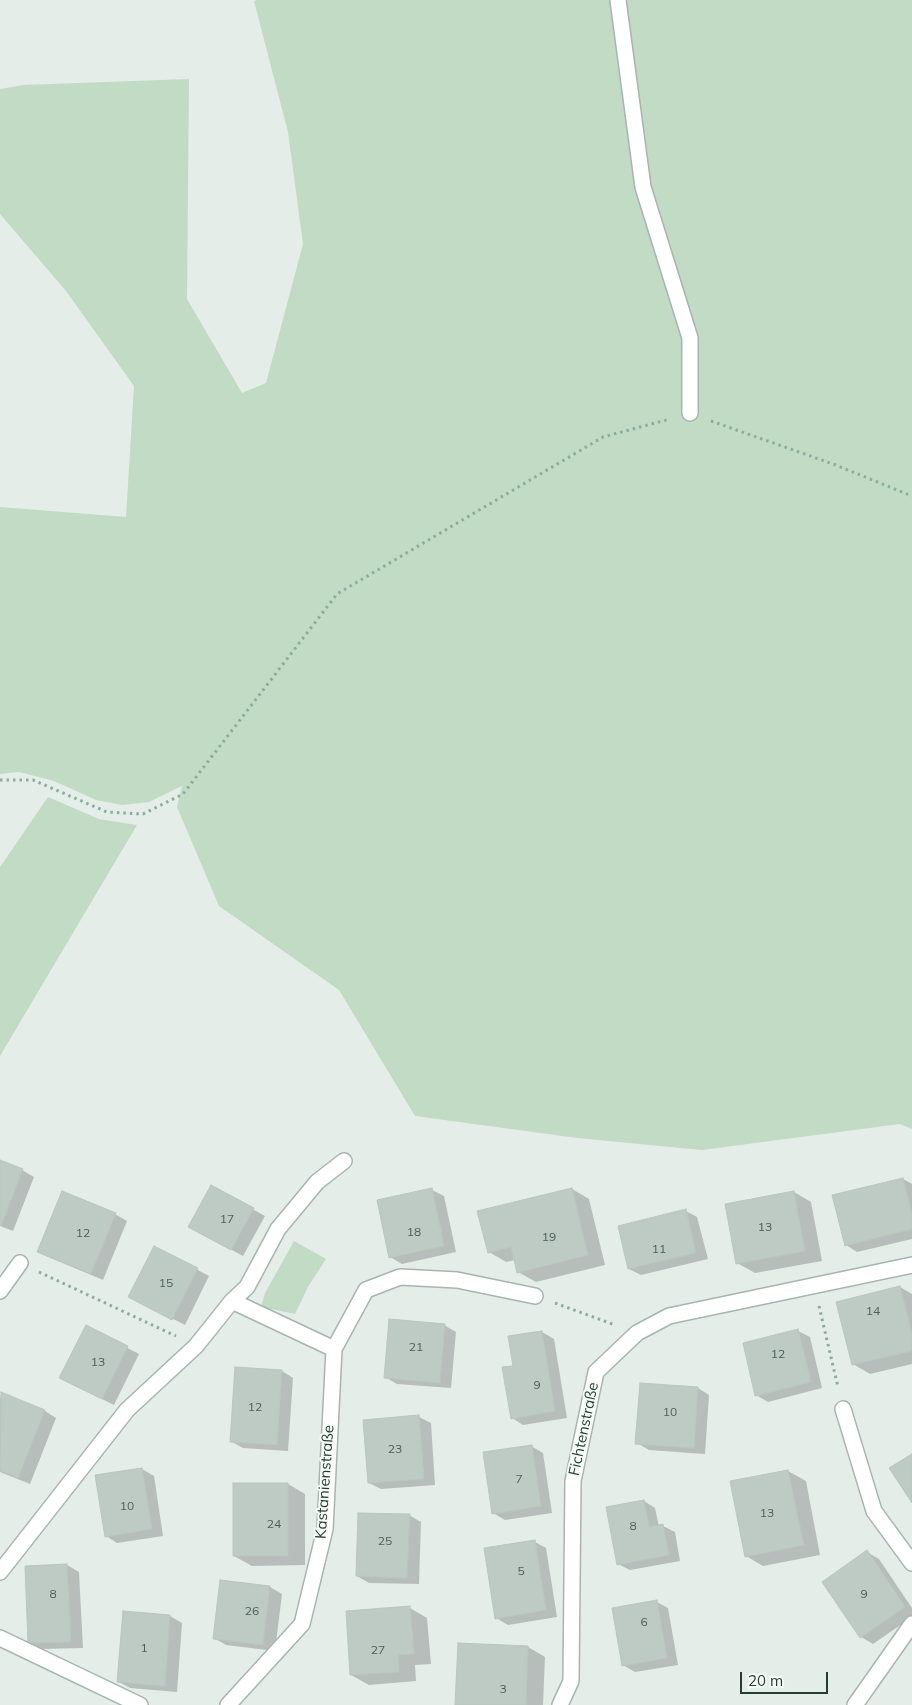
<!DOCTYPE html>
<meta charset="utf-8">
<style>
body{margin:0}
#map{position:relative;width:912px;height:1705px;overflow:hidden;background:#e5ede9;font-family:Mulish,sans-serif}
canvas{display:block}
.scale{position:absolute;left:740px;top:1672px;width:88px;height:22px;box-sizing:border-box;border:2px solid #263d34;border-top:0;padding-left:6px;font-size:15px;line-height:18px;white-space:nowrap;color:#263d34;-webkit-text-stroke:4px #f6faf7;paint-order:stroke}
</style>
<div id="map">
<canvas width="912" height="1705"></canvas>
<div class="scale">20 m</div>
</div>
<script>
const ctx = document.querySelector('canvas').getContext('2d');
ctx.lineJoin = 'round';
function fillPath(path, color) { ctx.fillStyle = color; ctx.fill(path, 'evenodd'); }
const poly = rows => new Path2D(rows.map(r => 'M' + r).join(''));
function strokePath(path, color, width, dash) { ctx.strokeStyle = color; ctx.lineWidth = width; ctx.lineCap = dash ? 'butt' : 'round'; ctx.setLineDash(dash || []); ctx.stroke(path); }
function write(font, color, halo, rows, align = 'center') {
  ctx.font = font + ' Mulish,sans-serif'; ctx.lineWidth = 4; ctx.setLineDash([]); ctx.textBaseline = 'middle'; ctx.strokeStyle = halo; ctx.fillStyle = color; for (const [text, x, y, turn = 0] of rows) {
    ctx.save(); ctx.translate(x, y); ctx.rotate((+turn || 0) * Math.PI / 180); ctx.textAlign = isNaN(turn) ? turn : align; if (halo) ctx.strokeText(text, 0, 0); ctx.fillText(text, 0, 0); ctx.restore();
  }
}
fillPath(poly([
 [257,0,912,0,912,1129,900,1124,702,1150,577,1138,415,1116,339,990,219,906,177,807,182,786,149,802,122,805,96,800,54,781,19,772,0,774,0,507,126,517,134,386,66,291,0,214,0,89,23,85,189,79,187,299,242,393,266,383,303,244,288,132,254,1],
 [48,797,99,819,137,825,0,1056,0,867],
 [294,1241,326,1259,308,1287,295,1314,261,1307,265,1293]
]), '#c1dbc5');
fillPath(poly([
 [0,1161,22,1170,34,1177,13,1231,0,1226],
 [903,1179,912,1184,912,1239,857,1252,846,1245],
 [212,1187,265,1216,243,1256,201,1233],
 [572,1189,589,1199,605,1265,536,1282,518,1272,515,1260,506,1262,489,1252],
 [432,1190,444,1196,456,1252,402,1264,390,1257],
 [794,1192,811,1202,822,1261,755,1273,737,1263],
 [686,1211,697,1217,708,1259,641,1275,629,1269],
 [115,1214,127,1221,103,1280,51,1258,39,1251],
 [155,1247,209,1276,185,1325,142,1303],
 [900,1287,912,1294,912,1364,870,1374,853,1364],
 [444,1325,456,1332,451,1388,397,1384,385,1377],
 [86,1327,139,1354,114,1405,72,1384],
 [798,1331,810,1337,822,1388,768,1402,756,1395],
 [542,1332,554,1339,567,1418,523,1425,512,1418,514,1367],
 [282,1371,293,1378,288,1451,243,1448,232,1442],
 [698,1388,709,1395,705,1454,649,1450,637,1443],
 [2,1394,45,1411,56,1418,30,1484,0,1472,0,1398],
 [419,1417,431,1423,435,1485,381,1489,369,1483],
 [531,1446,543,1453,552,1513,505,1520,493,1513],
 [142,1469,154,1476,163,1536,117,1543,106,1536],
 [788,1471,806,1481,820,1555,763,1566,746,1556,731,1482],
 [288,1484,305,1494,305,1565,252,1566,234,1556],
 [644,1501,655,1508,659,1527,663,1526,675,1532,680,1561,630,1570,618,1564],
 [409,1515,421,1522,419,1584,369,1583,357,1576],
 [535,1542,546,1548,557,1617,508,1625,496,1618],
 [867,1552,879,1559,912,1608,912,1617,873,1644,861,1637],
 [67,1565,79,1572,83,1648,41,1649,30,1643],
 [221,1581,270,1587,282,1594,275,1651,226,1645,214,1638],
 [657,1602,668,1608,678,1665,635,1672,623,1665],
 [410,1608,427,1618,431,1664,415,1665,416,1681,369,1685,351,1675],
 [124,1612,170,1616,182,1623,177,1692,130,1688,119,1682],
 [528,1647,545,1657,543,1705,456,1705]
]), '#0003');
const building = poly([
 [0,1160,23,1169,1,1226,0,1225,0,1160],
 [903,1178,912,1213,912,1229,845,1246,832,1195,903,1178],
 [211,1185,254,1208,231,1250,188,1227,211,1185],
 [432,1188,444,1246,389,1258,377,1200,432,1188],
 [572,1188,588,1255,517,1273,511,1247,488,1253,477,1211,572,1188],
 [62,1191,116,1213,91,1274,37,1252,62,1191],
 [794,1191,805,1251,736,1264,725,1204,794,1191],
 [686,1209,696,1253,628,1269,618,1226,686,1209],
 [154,1246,198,1268,172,1320,128,1297,154,1246],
 [900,1286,912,1333,912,1351,852,1365,836,1302,900,1286],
 [389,1319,445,1324,440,1383,384,1378,389,1319],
 [86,1325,128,1346,102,1399,59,1378,86,1325],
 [798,1329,811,1382,755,1396,743,1343,798,1329],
 [542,1331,555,1411,511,1419,502,1367,513,1366,508,1336,542,1331],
 [235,1367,282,1370,277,1445,230,1442,235,1367],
 [640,1383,698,1387,694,1448,635,1444,640,1383],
 [1,1392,45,1410,18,1478,0,1471,1,1392],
 [419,1415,424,1479,368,1483,363,1420,419,1415],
 [532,1445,541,1506,492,1514,483,1452,532,1445],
 [912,1454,912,1503,889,1468,912,1454],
 [142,1468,152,1529,105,1537,95,1475,142,1468],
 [788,1470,804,1545,745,1557,730,1481,788,1470],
 [233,1483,288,1483,288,1556,233,1556,233,1483],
 [644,1500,649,1527,663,1524,669,1555,617,1565,606,1507,644,1500],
 [358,1513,410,1514,407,1578,356,1576,358,1513],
 [535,1540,546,1610,495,1619,484,1548,535,1540],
 [867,1550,905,1607,860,1638,822,1582,867,1550],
 [67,1564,71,1642,28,1643,25,1566,67,1564],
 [220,1580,270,1586,263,1645,213,1639,220,1580],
 [657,1600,667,1658,622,1666,612,1608,657,1600],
 [410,1606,414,1654,398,1655,399,1672,350,1675,346,1611,410,1606],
 [123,1611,170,1615,165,1686,117,1682,123,1611],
 [458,1643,528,1646,526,1705,455,1705,458,1643]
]);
fillPath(building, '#becac4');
strokePath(building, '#b8c6bf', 1);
const minor = poly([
 [618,0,643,187,690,338,690,413],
 [0,1291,20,1263],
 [232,1301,247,1287,278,1229,317,1182,344,1161],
 [843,1409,874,1511,912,1563],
 [0,1572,127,1410,196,1346,232,1301,334,1349],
 [0,1638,140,1705],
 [228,1705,302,1624,325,1529,334,1349,366,1290,400,1277,457,1280,535,1296],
 [560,1705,571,1681,573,1481,596,1372,637,1333,669,1316,912,1265],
 [855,1705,912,1624]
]);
strokePath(minor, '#a8b5af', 18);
strokePath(poly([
 [711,421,833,464,912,496],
 [0,780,33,780,107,812,143,814,183,794,337,594,603,437,670,419],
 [39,1272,176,1336],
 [555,1303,615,1325],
 [819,1306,838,1387]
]), '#89ad9e', 3, [2.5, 4]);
strokePath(minor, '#fff', 15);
write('12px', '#4c6058', null, [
 ["17",227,1219],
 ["13",765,1227],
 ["18",414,1232],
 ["12",83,1233],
 ["19",549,1237],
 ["11",659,1249],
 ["15",166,1283],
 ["14",873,1311],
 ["21",416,1347],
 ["12",778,1354],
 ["13",98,1362],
 ["9",537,1385],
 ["12",255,1407],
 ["10",670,1412],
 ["23",395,1449],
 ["7",519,1479],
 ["10",127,1506],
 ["13",767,1513],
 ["24",274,1524],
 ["8",633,1526],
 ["25",385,1541],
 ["5",521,1571],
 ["8",53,1594],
 ["9",864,1594],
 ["26",252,1611],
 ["6",644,1622],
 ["1",144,1648],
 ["27",378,1650],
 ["3",503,1689]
]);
write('15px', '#263d34', '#f6faf7', [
 ["Fichtenstraße",584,1429,-78],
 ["Kastanienstraße",325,1482,-86]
]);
</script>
